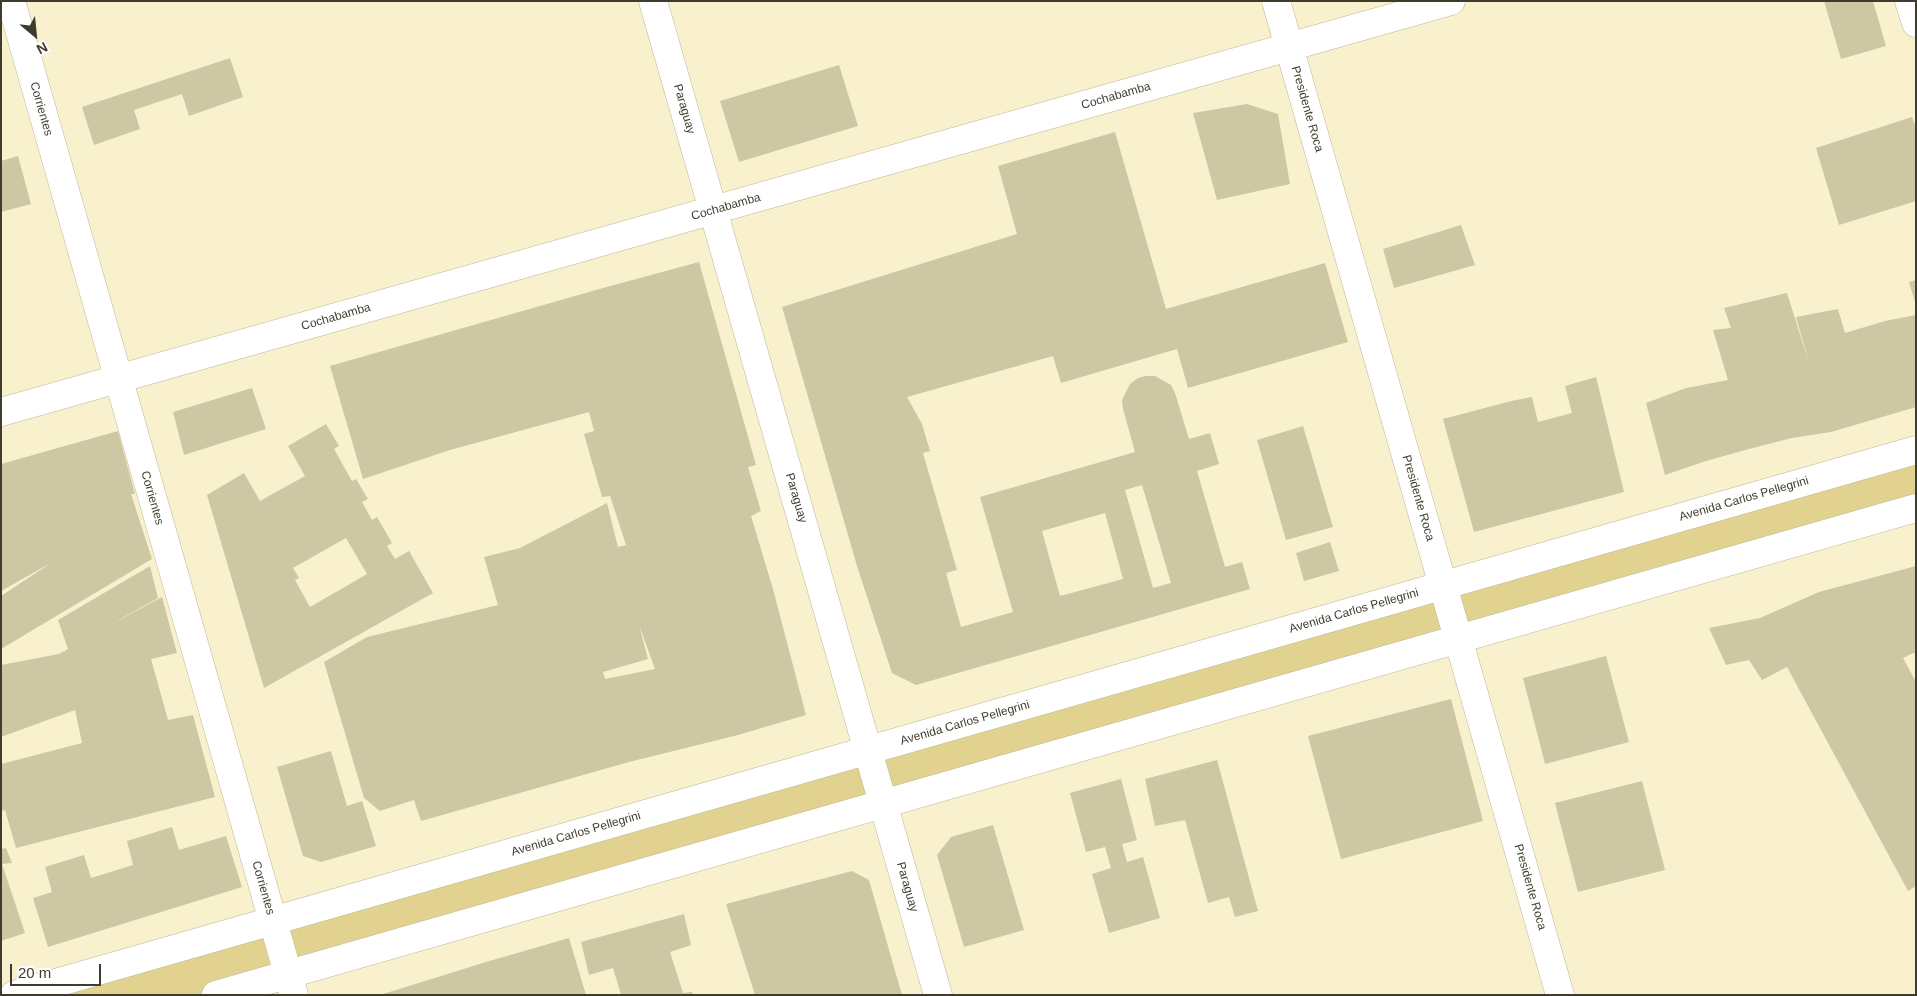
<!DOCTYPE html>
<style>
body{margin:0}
#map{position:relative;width:1917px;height:996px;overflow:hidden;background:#f9f1ce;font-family:Helvetica,sans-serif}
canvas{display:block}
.frame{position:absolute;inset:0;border:2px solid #3f3c2e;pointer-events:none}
.north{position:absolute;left:10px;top:10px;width:50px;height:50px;-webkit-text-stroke:4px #fefefe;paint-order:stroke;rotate:152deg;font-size:14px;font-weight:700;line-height:20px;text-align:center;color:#3f3c2e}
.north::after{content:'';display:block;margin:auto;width:18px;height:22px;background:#3f3c2e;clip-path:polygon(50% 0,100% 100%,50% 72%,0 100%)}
.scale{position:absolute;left:10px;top:964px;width:91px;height:22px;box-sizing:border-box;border:2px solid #3f3c2e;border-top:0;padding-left:6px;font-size:15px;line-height:18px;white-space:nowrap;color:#3f3c2e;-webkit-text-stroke:4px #fefefe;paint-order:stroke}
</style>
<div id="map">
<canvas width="1917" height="996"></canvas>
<div class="frame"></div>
<div class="north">N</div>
<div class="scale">20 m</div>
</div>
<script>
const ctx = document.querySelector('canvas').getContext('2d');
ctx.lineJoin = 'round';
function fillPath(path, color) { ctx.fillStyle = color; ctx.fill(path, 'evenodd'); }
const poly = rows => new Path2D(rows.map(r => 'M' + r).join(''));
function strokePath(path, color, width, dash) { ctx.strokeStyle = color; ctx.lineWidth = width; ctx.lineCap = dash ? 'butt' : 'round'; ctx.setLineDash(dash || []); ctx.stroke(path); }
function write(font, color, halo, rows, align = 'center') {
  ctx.font = font + ' Helvetica,sans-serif'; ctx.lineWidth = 4; ctx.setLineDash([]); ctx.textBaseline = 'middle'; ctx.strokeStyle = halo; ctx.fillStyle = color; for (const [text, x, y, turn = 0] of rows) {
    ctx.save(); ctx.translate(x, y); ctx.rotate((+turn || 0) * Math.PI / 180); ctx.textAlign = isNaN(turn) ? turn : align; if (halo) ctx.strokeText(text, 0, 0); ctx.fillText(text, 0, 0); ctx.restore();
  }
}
fillPath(poly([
 [1916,450,1916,508,216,995,14,995]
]), '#e1d38f');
fillPath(poly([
 [1824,1,1873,1,1886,46,1841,59],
 [230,58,243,97,189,116,182,94,134,110,140,129,94,145,82,107],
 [839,65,858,126,739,162,720,101],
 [1247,104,1278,114,1290,184,1217,200,1193,113],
 [1912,117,1916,128,1916,201,1839,225,1816,148],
 [1115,132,1166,309,1325,263,1348,342,1188,388,1177,349,1061,383,1053,356,907,397,922,424,930,451,923,453,957,570,946,573,961,627,1013,612,980,497,1135,452,1123,409,1122,400,1130,384,1138,378,1146,376,1155,376,1171,385,1175,393,1189,439,1210,433,1219,464,1197,471,1225,567,1242,562,1250,589,916,685,892,673,857,566,782,307,1017,234,998,166],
 [1142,485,1171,583,1153,588,1125,490],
 [1105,513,1123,579,1060,596,1042,531],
 [18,156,31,204,1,212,1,161],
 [1461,225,1475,265,1394,288,1383,249],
 [699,262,756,465,748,467,761,511,751,516,773,589,806,715,738,735,629,762,421,821,414,800,380,811,364,798,324,662,367,637,498,605,484,557,520,548,607,503,618,547,626,545,610,496,602,497,584,434,594,431,589,412,450,450,363,479,330,366,603,288],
 [639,625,655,669,605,679,603,672,648,659],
 [1916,280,1916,302,1915,302,1909,282],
 [1787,293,1810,366,1796,317,1838,309,1845,333,1885,321,1916,315,1916,407,1831,432,1792,438,1749,449,1706,461,1665,475,1646,403,1686,388,1728,380,1713,330,1731,328,1724,308],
 [1596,377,1624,492,1474,532,1443,419,1511,401,1532,397,1538,422,1572,413,1565,386],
 [252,388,266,429,184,455,173,412],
 [326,424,339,446,334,449,352,481,356,479,368,499,362,502,372,520,377,517,392,543,387,546,395,559,409,551,433,593,264,688,207,495,244,473,260,501,305,476,288,446],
 [346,538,367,574,310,607,295,580,299,578,293,568],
 [1303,426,1333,527,1286,540,1257,440],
 [118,431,135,494,131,494,152,559,1,649,1,596,51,563,1,591,1,464],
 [1330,542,1339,571,1304,581,1296,553],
 [150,566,158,598,106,627,162,597,177,653,151,659,168,720,193,715,215,797,16,848,5,810,1,811,1,764,82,743,75,710,1,737,1,665,59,654,68,649,58,620],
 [1916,566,1916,654,1913,653,1903,658,1916,682,1916,886,1908,891,1787,667,1762,680,1749,660,1726,665,1709,628,1760,618,1819,592],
 [1606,656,1629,742,1545,764,1523,678],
 [1451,699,1483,821,1341,859,1308,736],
 [331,751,347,806,362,801,376,846,321,862,303,856,277,767],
 [1217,760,1258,911,1235,917,1229,897,1208,903,1185,820,1155,826,1145,779],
 [1121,779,1137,840,1122,844,1127,862,1143,857,1160,918,1109,933,1092,874,1111,868,1105,847,1086,852,1070,793],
 [1642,781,1665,870,1578,892,1555,803],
 [993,825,1024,930,964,947,937,855,951,837],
 [172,827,179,850,226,836,242,887,48,947,33,898,52,892,45,867,84,855,91,878,133,865,127,841],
 [6,848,12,863,2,864,25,933,1,941,1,849],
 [852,871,869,880,902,995,755,995,726,904],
 [684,914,691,945,670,952,683,993,692,992,693,995,621,995,613,968,589,975,581,942],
 [569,938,586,995,380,995,486,962]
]), '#cec7a4');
const minor = poly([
 [653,1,938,995],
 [1276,1,1560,995],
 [1909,1,1916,23],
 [1,412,1451,1]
]);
const secondary = poly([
 [11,1,294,995]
]);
const primary = poly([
 [14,995,1916,450],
 [216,995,1916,508]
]);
strokePath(minor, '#bdb694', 29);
strokePath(secondary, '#bdb694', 29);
strokePath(primary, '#bdb694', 29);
strokePath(minor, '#fff', 28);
strokePath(secondary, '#fff', 28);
strokePath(primary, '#fff', 28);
write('12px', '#3f3c2e', '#fefefe', [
 ["Cochabamba",1116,96,-16],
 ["Corrientes",41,109,74],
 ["Paraguay",684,109,74],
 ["Presidente Roca",1307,109,74],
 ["Cochabamba",726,207,-16],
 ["Cochabamba",336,317,-16],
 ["Corrientes",152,498,74],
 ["Paraguay",796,498,74],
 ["Presidente Roca",1418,498,74],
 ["Avenida Carlos Pellegrini",1744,499,-16],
 ["Avenida Carlos Pellegrini",1354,611,-16],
 ["Avenida Carlos Pellegrini",965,723,-16],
 ["Avenida Carlos Pellegrini",576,834,-16],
 ["Paraguay",907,887,74],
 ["Presidente Roca",1530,887,74],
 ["Corrientes",263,888,74]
]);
</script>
